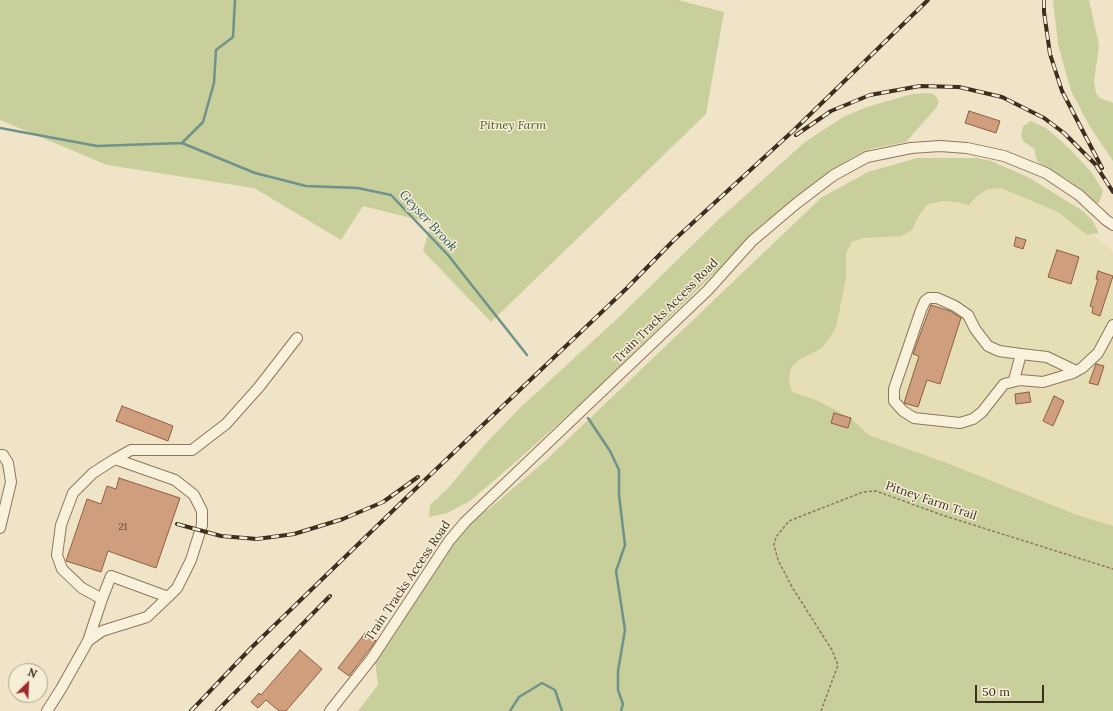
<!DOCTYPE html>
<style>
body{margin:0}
#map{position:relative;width:1113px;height:711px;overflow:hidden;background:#f0e4c8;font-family:Lora,serif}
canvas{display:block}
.north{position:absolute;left:8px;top:663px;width:40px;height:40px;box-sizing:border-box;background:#f7eed8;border:1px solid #ada18e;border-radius:50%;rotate:24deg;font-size:11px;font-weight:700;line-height:16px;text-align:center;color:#3d2e20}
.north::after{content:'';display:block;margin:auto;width:14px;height:18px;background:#9e2a2b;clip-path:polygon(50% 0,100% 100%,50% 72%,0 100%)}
.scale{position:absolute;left:975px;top:685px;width:69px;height:18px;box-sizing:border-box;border:2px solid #3d2e20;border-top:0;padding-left:5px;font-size:12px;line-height:14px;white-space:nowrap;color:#3d2e20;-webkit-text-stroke:3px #f7eed8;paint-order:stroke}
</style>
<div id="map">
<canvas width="1113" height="711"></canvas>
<div class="north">N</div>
<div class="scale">50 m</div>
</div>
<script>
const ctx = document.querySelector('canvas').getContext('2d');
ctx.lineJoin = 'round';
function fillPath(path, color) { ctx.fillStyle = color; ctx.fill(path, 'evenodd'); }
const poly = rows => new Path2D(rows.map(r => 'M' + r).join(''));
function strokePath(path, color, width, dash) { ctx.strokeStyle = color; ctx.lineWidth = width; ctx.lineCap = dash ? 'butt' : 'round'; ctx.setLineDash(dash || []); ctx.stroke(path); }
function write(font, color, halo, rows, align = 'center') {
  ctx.font = font + ' Lora,serif'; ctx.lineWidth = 3; ctx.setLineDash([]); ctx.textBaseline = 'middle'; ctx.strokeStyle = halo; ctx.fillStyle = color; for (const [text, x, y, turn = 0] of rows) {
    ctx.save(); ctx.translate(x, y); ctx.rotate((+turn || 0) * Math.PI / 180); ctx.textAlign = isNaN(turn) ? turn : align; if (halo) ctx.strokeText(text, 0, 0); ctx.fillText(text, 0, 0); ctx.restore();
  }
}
fillPath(poly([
 [959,168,1057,204,1113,252,1113,711,646,389,834,214]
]), '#e6deb5');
fillPath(poly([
 [0,0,678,0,724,12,706,114,491,322,423,251,431,223,363,206,341,240,254,188,107,165,0,120],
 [1053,0,1089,0,1099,45,1094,82,1096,93,1100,98,1113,103,1113,161,1090,127,1071,91,1058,44],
 [931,93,936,96,939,102,936,108,906,142,870,149,853,157,802,192,742,246,589,396,519,459,470,501,447,513,429,517,430,505,448,488,486,443,522,406,620,316,719,219,805,142,843,117,867,107,912,94],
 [1031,121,1046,128,1070,149,1092,173,1103,191,1099,203,1096,203,1067,179,1047,169,1037,161,1034,149,1023,141,1021,135,1023,126],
 [917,158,978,158,991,161,1028,177,1083,211,1092,220,1099,233,1087,235,1058,212,1001,188,988,189,977,196,969,205,957,202,943,201,928,204,919,215,912,230,901,236,863,238,852,242,846,253,846,278,836,328,822,348,799,360,791,368,789,380,792,392,816,400,839,412,851,419,869,435,944,462,1074,514,1113,526,1113,711,358,711,378,685,375,660,456,532,490,508,544,462,822,197,868,172]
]), '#c9cf9b');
strokePath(poly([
 [0,128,97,146,182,143,255,173,306,186,358,188,391,195,448,255,527,355],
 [182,143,203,122,214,83,216,50,233,37,235,0],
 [588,418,610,451,619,470,619,495,625,545,616,571,625,630,618,671,618,690,623,704,621,711],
 [510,711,519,697,542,683,555,690,562,711]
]), '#6f938a', 2.5);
const building = poly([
 [969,111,1000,121,996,133,965,123,969,111],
 [1016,237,1026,240,1023,249,1014,246,1016,237],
 [1057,250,1079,257,1071,284,1048,277,1057,250],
 [1098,271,1113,276,1100,316,1092,313,1093,307,1090,306,1098,279,1096,279,1098,271],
 [931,305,950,311,961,318,940,384,927,380,918,407,904,403,919,356,913,354,931,305],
 [1096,364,1104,366,1098,385,1089,383,1096,364],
 [1029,392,1031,402,1016,404,1015,394,1029,392],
 [1054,396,1064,401,1053,426,1043,421,1054,396],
 [122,406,173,426,168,441,116,421,122,406],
 [834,413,851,418,848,428,831,423,834,413],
 [119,478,180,498,156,568,108,551,101,572,66,561,87,499,101,504,107,486,116,489,119,478],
 [365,633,376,641,349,676,338,668,365,633],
 [300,650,322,669,286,711,279,711,266,700,258,708,251,702,259,693,261,695,300,650]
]);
fillPath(building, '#cf9f7d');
strokePath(building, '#8d5f41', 1);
const minor = poly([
 [1021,354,999,351,988,346,975,329,968,315,955,306,937,298,929,298,925,301,921,310,894,389,894,401,903,411,914,418,960,423,973,419,982,412,1004,384,1020,380,1043,382,1073,373,1082,368,1098,353,1113,325],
 [1014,380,1021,354,1047,357,1076,371],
 [0,455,3,455,8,463,11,482,0,528],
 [115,459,131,450,192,450,226,424,259,387,297,338],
 [102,599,111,576,168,597],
 [47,711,61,689,88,641,102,599,82,588,62,569,57,555,61,525,73,493,93,473,115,459,175,480,194,495,202,511,202,525,191,560,177,588,168,597,147,617,102,631,88,641],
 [330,711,372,658,449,541,465,522,708,290,752,241,797,203,834,175,867,157,911,148,940,146,967,148,1004,156,1046,173,1079,195,1106,220,1113,225]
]);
strokePath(minor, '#8d765c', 12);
strokePath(poly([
 [821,711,838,665,832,650,792,587,778,560,774,545,776,537,789,521,863,492,876,491,942,515,1113,569]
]), '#8d765c', 1.5, [3, 2]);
strokePath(minor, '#faf1dc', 10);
const rail = poly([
 [1044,0,1044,12,1050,54,1062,91,1102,168],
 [796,135,831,111,870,95,920,86,959,87,1002,97,1044,118,1064,133,1095,164,1113,192],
 [177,524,221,536,257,539,294,534,343,519,383,502,418,477],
 [191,711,251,648,408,496,626,289,674,240,794,130,928,0],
 [217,711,330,596]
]);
strokePath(rail, '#3d2e20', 4);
strokePath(rail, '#f7eed8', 2.5, [8]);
write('10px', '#624a37', null, [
 ["21",123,527]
]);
write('italic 12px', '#4d5a26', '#f7eed8', [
 ["Pitney Farm",513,126]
]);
write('12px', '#3d2e20', '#f7eed8', [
 ["Train Tracks Access Road",666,311,-45],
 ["Pitney Farm Trail",931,501,19],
 ["Train Tracks Access Road",408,581,-56]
]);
write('italic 13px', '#2f5d5a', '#f7eed8', [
 ["Geyser Brook",428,221,47]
]);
</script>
